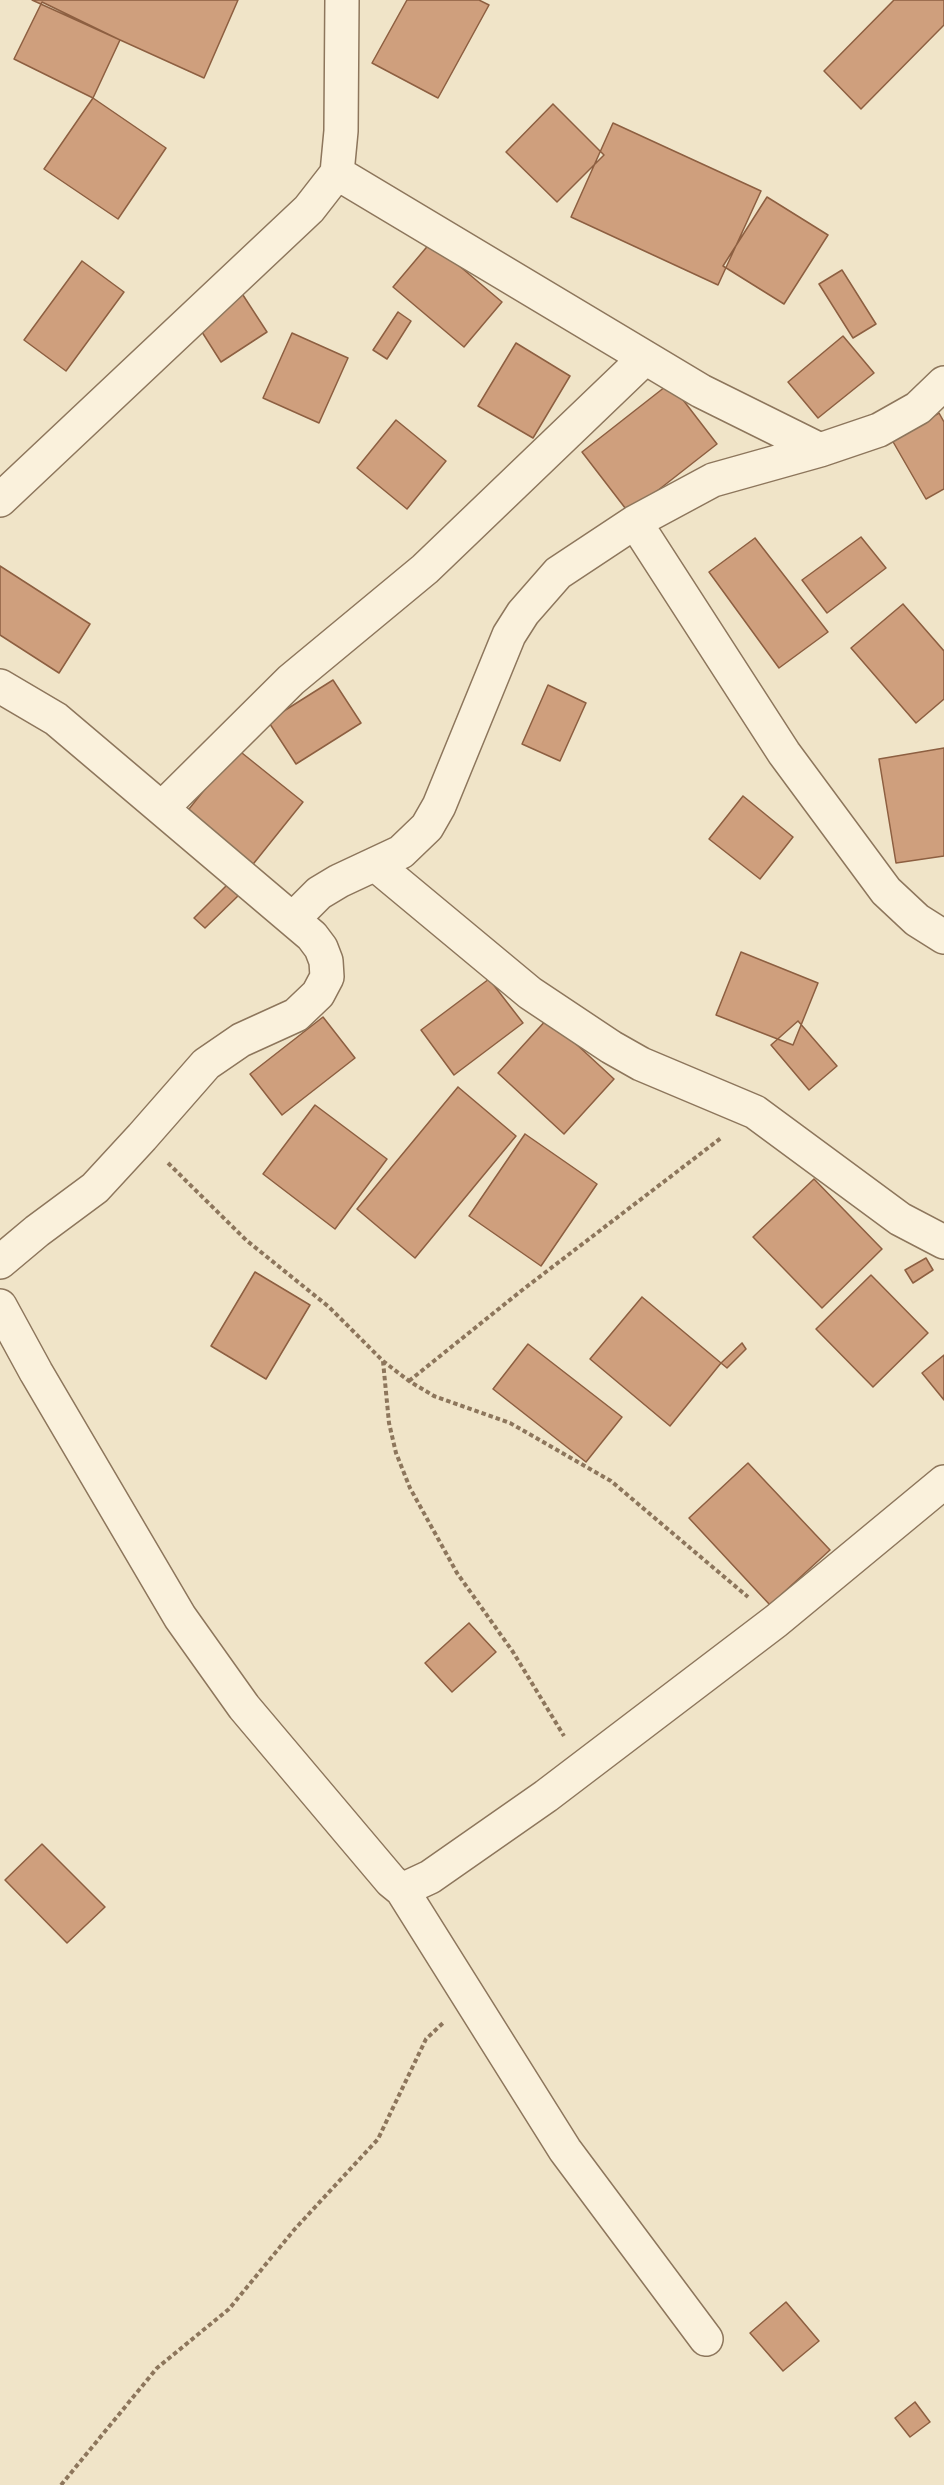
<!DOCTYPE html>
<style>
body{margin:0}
canvas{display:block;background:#f0e4c8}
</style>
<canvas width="944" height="2485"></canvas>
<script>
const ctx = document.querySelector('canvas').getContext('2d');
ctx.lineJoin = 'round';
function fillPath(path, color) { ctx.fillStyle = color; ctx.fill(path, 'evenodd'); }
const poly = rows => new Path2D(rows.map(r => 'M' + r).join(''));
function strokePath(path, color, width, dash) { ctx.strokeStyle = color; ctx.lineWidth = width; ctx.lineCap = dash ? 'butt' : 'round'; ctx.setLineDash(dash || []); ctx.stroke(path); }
const building = poly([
 [32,0,238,0,204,78,32,0],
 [407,0,479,0,489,5,438,98,372,63,407,0],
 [894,0,944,0,944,25,861,109,824,71,894,0],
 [42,2,120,40,93,98,14,59,42,2],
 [93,98,166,148,118,219,44,169,93,98],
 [553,104,604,155,557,202,506,152,553,104],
 [613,123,761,191,718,285,571,217,613,123],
 [767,197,828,235,784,304,723,266,767,197],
 [431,242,502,302,464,347,393,287,431,242],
 [82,261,124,292,66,371,24,340,82,261],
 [842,270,876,324,853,338,819,284,842,270],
 [241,292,267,332,221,362,195,321,241,292],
 [398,312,411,321,387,359,373,350,398,312],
 [292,333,348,358,319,423,263,398,292,333],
 [843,336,874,373,818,418,788,382,843,336],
 [516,343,570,376,533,438,478,406,516,343],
 [670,383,717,444,629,513,582,452,670,383],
 [939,413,944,422,944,489,926,499,892,440,939,413],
 [396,420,446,461,407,509,357,468,396,420],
 [861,537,886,568,827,613,802,580,861,537],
 [755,538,828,632,779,668,709,572,755,538],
 [0,566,90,624,59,673,0,635,0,566],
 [903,604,944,651,944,699,916,723,851,648,903,604],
 [333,680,361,723,296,764,268,721,333,680],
 [548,685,586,703,560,761,522,744,548,685],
 [944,748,944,856,896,863,879,759,944,748],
 [237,749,303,802,250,868,185,814,237,749],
 [743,796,793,837,760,879,709,839,743,796],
 [229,883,240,894,205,928,194,918,229,883],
 [741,952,818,983,793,1045,716,1015,741,952],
 [489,979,523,1023,454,1075,421,1030,489,979],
 [323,1017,355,1058,282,1115,250,1074,323,1017],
 [548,1018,614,1079,564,1134,498,1073,548,1018],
 [798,1021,837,1066,809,1090,771,1045,798,1021],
 [458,1087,516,1136,415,1258,357,1209,458,1087],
 [315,1105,387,1159,335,1229,263,1174,315,1105],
 [525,1134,597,1184,541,1266,469,1216,525,1134],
 [814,1179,882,1249,822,1308,753,1237,814,1179],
 [926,1258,933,1270,913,1283,905,1270,926,1258],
 [255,1272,310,1305,266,1379,211,1346,255,1272],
 [871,1275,928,1333,873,1387,816,1329,871,1275],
 [642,1297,721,1363,670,1426,590,1359,642,1297],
 [742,1343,746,1349,727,1368,721,1363,742,1343],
 [528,1344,622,1417,586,1462,493,1389,528,1344],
 [944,1355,944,1400,922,1373,944,1355],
 [748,1463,830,1550,770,1605,689,1518,748,1463],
 [469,1623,496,1652,452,1692,425,1663,469,1623],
 [42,1844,105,1907,67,1943,5,1880,42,1844],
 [786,2302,819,2341,783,2371,750,2333,786,2302],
 [915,2402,930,2422,910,2437,895,2418,915,2402]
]);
fillPath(building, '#cf9f7d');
strokePath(building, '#8d5f41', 1.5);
const minor = poly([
 [337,173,701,391,820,450],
 [0,500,309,209,337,173,341,131,342,0],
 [635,522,784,753,886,891,917,920,944,937],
 [0,686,56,719,312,936,321,948,326,961,327,977,318,994,296,1015,241,1040,206,1064,142,1137,95,1188,37,1231,0,1262],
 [162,808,291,680,425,569,645,358],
 [376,865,530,993,611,1047,641,1064,755,1112,900,1219,944,1242],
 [293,919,319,893,339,881,401,852,427,827,439,806,509,635,523,613,558,573,635,522,713,480,820,450,879,430,918,408,944,383],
 [0,1306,36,1372,180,1617,244,1707,391,1881,402,1890,430,1877,546,1796,776,1621,944,1482],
 [402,1890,565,2150,706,2339]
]);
strokePath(minor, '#8d765c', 36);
strokePath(poly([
 [168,1163,246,1240,329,1307,383,1361,409,1381,434,1396,510,1423,611,1481,748,1597],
 [383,1361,389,1423,396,1453,410,1488,457,1573,513,1652,564,1736],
 [409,1381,521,1291,721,1138],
 [61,2485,157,2368,229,2309,294,2230,378,2139,426,2039,443,2023]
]), '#8d765c', 4, [4.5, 3]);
strokePath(minor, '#faf1dc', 33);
</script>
